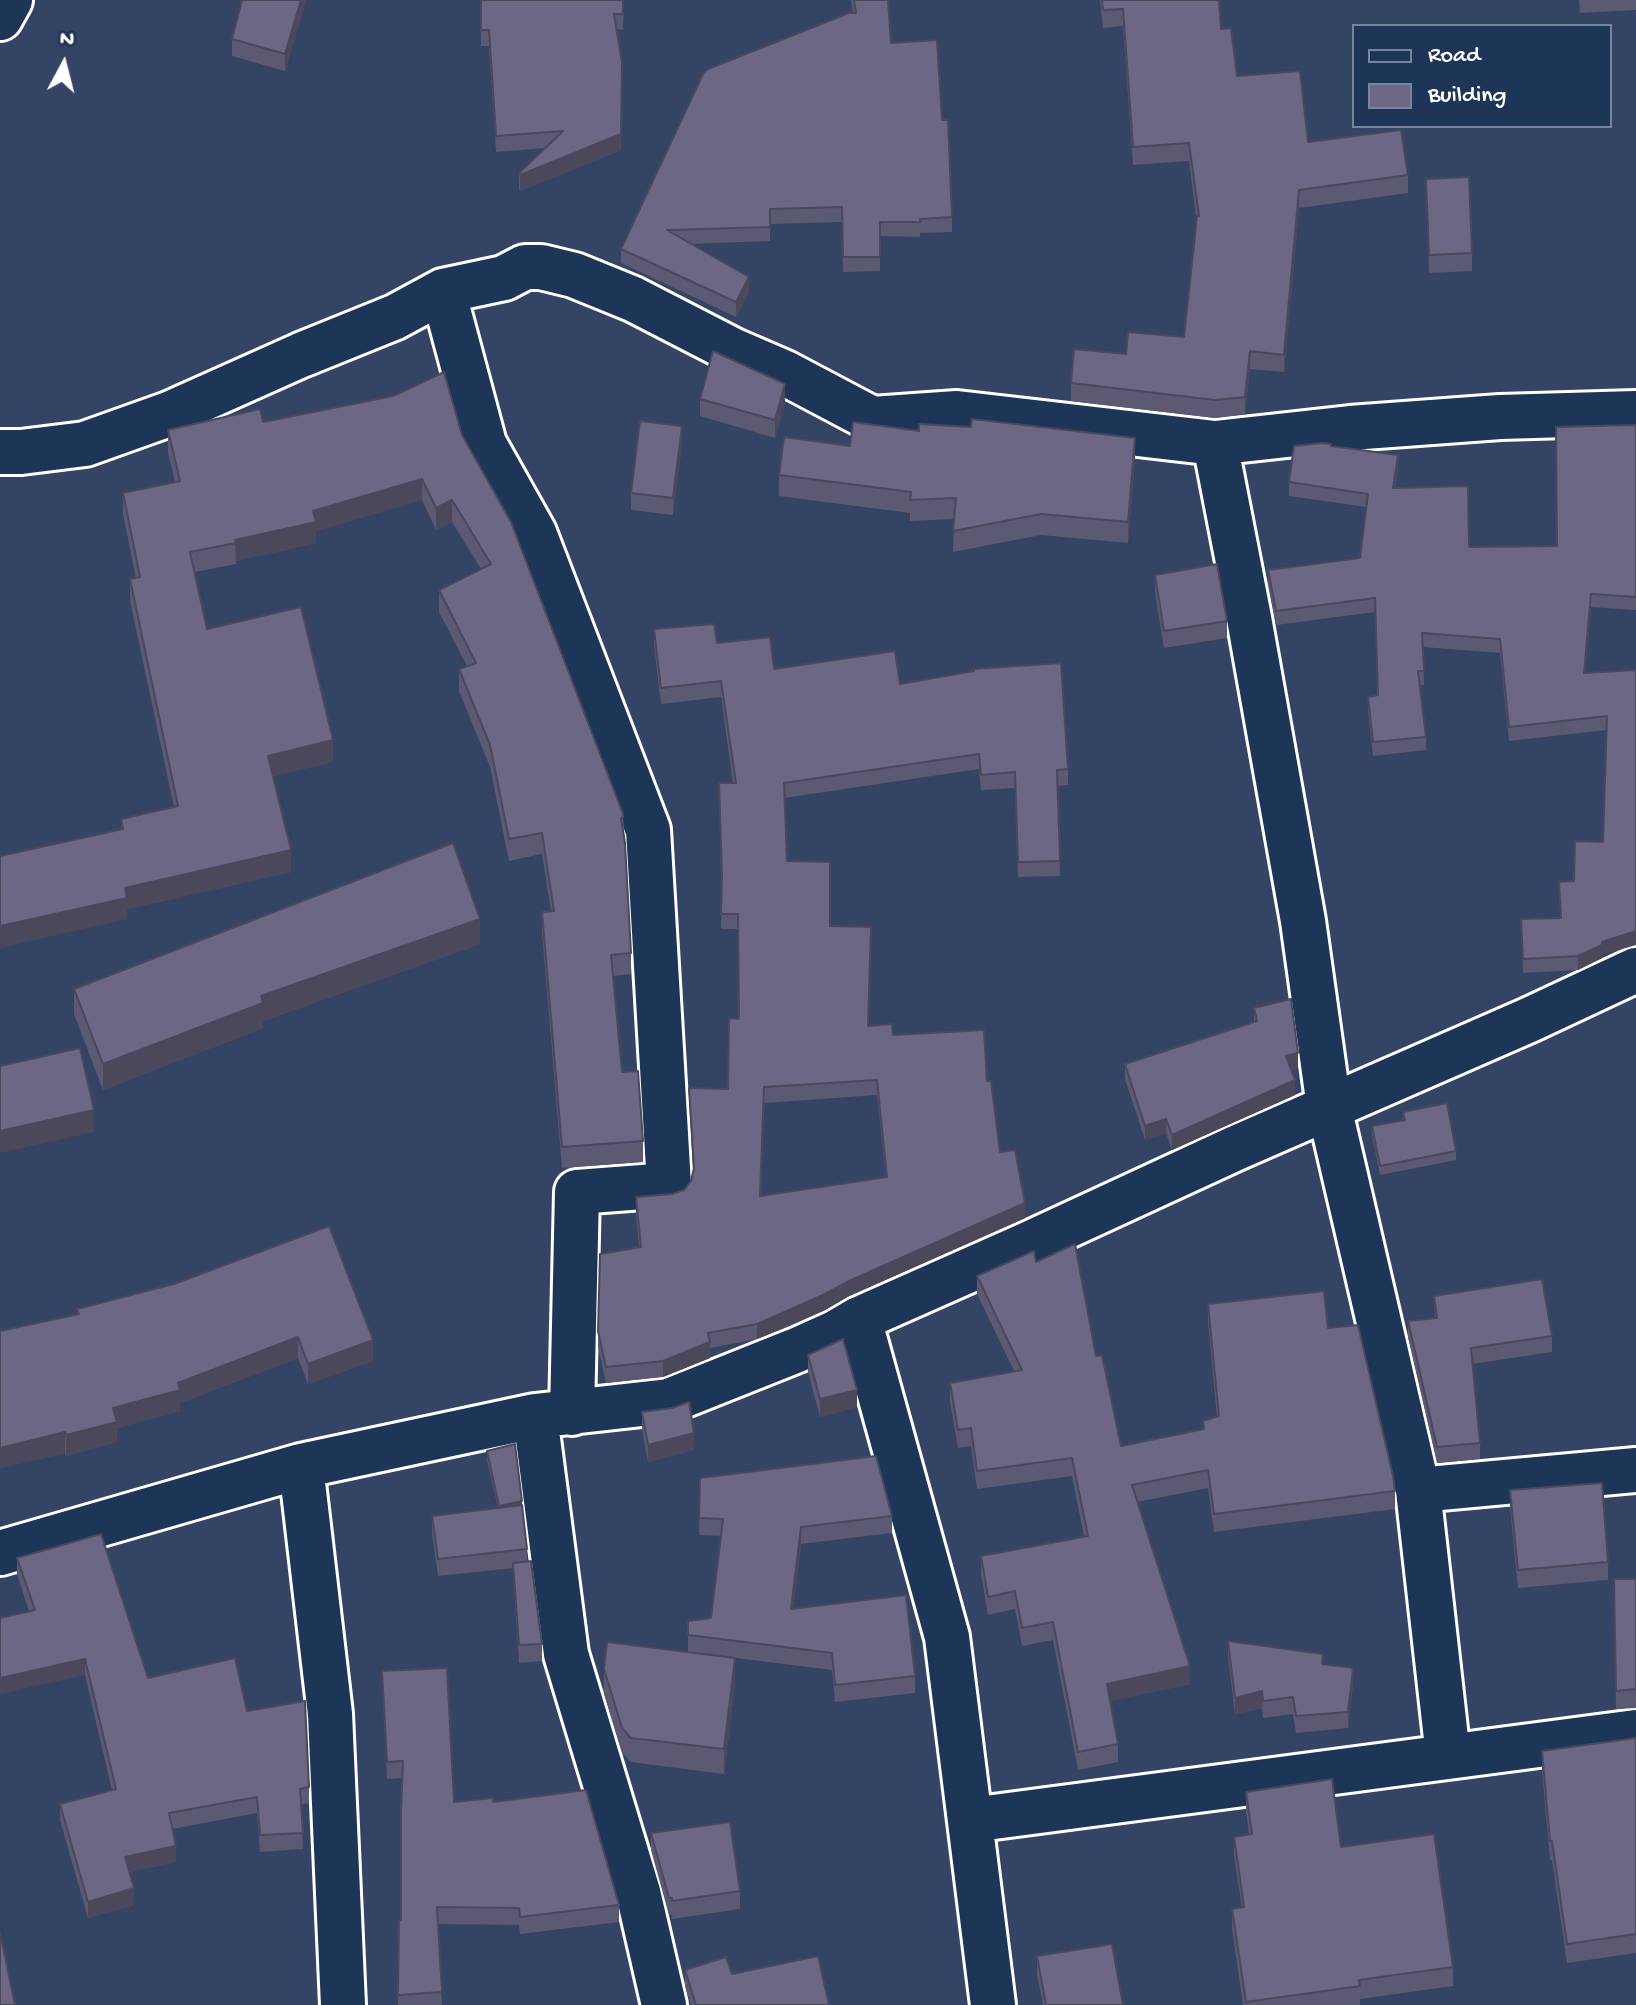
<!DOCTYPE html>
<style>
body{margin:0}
#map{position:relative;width:1636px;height:2005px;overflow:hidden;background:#344464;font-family:"Gochi Hand",sans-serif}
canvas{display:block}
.legend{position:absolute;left:1352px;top:24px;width:260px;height:104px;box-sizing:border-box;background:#1d3557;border:2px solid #77869a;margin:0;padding:10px 14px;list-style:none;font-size:24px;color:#fff}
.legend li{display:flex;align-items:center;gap:16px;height:40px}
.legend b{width:40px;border:2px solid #77869a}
.north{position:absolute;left:24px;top:24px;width:80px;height:80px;-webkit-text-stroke:6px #1d3557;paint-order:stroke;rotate:7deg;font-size:22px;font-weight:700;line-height:32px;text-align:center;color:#fff}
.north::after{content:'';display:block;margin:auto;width:28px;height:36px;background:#fff;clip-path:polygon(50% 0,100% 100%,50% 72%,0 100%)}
</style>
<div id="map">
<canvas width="1636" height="2005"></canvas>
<ul class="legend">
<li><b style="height:10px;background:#1d3557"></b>Road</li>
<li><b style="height:22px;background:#6b6784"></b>Building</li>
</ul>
<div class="north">N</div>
</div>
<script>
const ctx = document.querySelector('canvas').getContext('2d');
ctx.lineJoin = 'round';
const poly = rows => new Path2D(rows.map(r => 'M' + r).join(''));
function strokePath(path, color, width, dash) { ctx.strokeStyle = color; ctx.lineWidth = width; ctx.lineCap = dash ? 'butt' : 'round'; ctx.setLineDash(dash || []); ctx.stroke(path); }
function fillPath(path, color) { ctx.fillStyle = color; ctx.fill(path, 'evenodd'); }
const minor = poly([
 [443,291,484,444,534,533,648,830,669,1185,577,1192,572,1413],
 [1215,443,1249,618,1303,921,1329,1107,1418,1490,1448,1756],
 [0,452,21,452,85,444,169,414,301,355,395,317,443,291,504,278,525,267,541,267,574,275,633,299,734,351,785,373,872,419,957,413,1215,443,1350,428,1500,417,1636,413],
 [859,1319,947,1637,993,2005],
 [535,1416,566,1654,638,1892,664,2005],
 [301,1466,330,1714,343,2005],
 [1418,1490,1636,1470],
 [0,1553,301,1466,535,1416,669,1401,797,1350,837,1332,859,1319,1026,1245,1236,1148,1529,1020,1636,970],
 [971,1820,1636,1732]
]);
const trunk = poly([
 [0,18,10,0]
]);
strokePath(minor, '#fff', 50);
strokePath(trunk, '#fff', 50);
strokePath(minor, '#1d3557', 44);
strokePath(trunk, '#1d3557', 44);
fillPath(poly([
 [306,0,285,71,232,56,232,39],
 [480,0,624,0,623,30,617,29,621,150,520,191,519,189,519,173,545,148,496,152,489,46,481,46],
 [851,0,888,0,891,43,942,120,952,217,952,232,920,233,920,237,880,236,880,271,843,272,842,222,770,224,770,241,691,244,749,292,736,317,621,263,621,249,853,13],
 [1100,0,1219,0,1221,29,1237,76,1308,142,1408,175,1408,193,1299,208,1284,372,1250,369,1245,414,1215,418,1071,401,1071,383,1126,354,1184,337,1196,217,1189,161,1133,165,1123,26,1103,28],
 [1579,0,1636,0,1636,10,1580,13],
 [1426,179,1472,253,1472,271,1429,273],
 [700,399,785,402,775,438,700,416],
 [263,422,462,435,623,814,631,953,631,974,613,976,622,1072,643,1141,643,1162,562,1168,542,933,542,912,551,911,542,854,509,861,490,767,459,691,459,669,467,666,439,612,439,590,481,569,452,522,436,530,422,500,316,531,316,543,236,561,236,564,195,572,207,629,333,762,273,776,291,872,127,909,127,919,121,819,174,807,130,601,130,579,136,578,123,514,123,493,175,482,168,452,168,430],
 [1636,425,1636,610,1591,607,1585,673,1636,670,1602,958,1578,970,1523,973,1521,919,1560,918,1559,882,1574,881,1603,842,1607,730,1509,741,1500,653,1423,647,1424,685,1420,685,1426,737,1426,750,1373,756,1368,710,1368,697,1378,695,1375,612,1276,625,1268,583,1268,570,1360,558,1366,507,1289,496,1289,482,1331,446,1398,468,1395,488,1469,547,1557,546],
 [919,431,1135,459,1128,543,1041,535,953,552,954,519,910,521,910,513,779,496,779,475,850,446],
 [682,444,673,515,631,510,631,493],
 [1155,575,1227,621,1227,638,1164,648,1155,592],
 [654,629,717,643,774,669,900,684,1068,769,1068,785,1058,786,1060,876,1018,877,1015,788,981,790,979,769,784,798,787,861,830,926,869,1026,893,1035,987,1081,1000,1152,1025,1218,849,1296,825,1310,787,1327,757,1339,710,1348,710,1358,663,1377,606,1383,598,1347,600,1254,639,1247,636,1213,636,1197,672,1194,684,1190,691,1181,693,1171,689,1088,728,1089,739,1019,738,929,721,929,722,885,733,783,721,697,661,704,654,645],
 [877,1095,886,1177,761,1196,764,1103],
 [480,944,263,1021,263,1028,103,1090,74,1014,74,989],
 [1254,1008,1298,1068,1291,1070,1295,1095,1172,1150,1166,1133,1145,1140,1125,1079,1125,1064,1254,1022],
 [1403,1112,1456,1151,1456,1160,1380,1175,1372,1135,1372,1126,1403,1121],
 [1036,1262,1096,1356,1121,1446,1203,1429,1203,1421,1217,1417,1208,1322,1208,1304,1328,1328,1395,1491,1395,1509,1214,1532,1208,1488,1137,1502,1190,1684,1110,1701,1118,1744,1118,1762,1078,1770,1053,1640,1022,1646,1015,1609,988,1615,981,1574,981,1556,1084,1536,1072,1476,977,1489,971,1446,958,1448,950,1402,950,1383,1014,1371,977,1294,977,1276],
 [174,1284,373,1361,308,1384,298,1358,180,1403,180,1411,117,1428,117,1442,66,1456,65,1453,0,1468,0,1331,77,1314,77,1309],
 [1434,1296,1552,1336,1552,1352,1472,1364,1480,1443,1480,1459,1437,1463,1408,1337,1408,1321,1435,1318],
 [808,1355,857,1407,820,1417,808,1372],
 [672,1408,694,1450,648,1462,642,1429,642,1412],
 [487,1451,522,1509,527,1549,527,1561,542,1644,542,1661,519,1663,513,1568,438,1576,432,1534,432,1516,498,1508,487,1460],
 [700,1478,892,1516,892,1533,801,1544,793,1609,915,1676,915,1693,835,1702,832,1670,688,1652,688,1621,711,1618,721,1536,699,1535],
 [1510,1490,1608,1562,1608,1580,1518,1588,1510,1508],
 [17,1558,148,1678,247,1711,309,1787,309,1803,301,1805,303,1849,260,1852,257,1813,172,1829,176,1862,129,1872,134,1905,88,1918,60,1820,60,1804,112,1790,85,1675,29,1611,17,1574],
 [1614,1579,1636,1579,1636,1708,1616,1709],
 [1228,1641,1323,1664,1353,1684,1348,1728,1296,1733,1293,1714,1263,1718,1262,1708,1235,1714,1228,1657],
 [604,1669,735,1683,724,1774,631,1762,622,1753,604,1694],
 [382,1671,454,1802,493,1802,619,1905,619,1922,520,1934,519,1925,438,1924,442,2005,398,2005,399,1921,401,1920,402,1778,387,1779],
 [1636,1738,1636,1953,1567,1963,1552,1860,1550,1860,1542,1770,1542,1751],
 [1246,1792,1341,1847,1453,1967,1453,1986,1360,1999,1360,2005,1243,2005,1232,1928,1232,1909,1242,1908,1234,1855,1234,1837,1249,1834,1246,1811],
 [651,1833,740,1891,740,1909,672,1919,672,1915,669,1915,651,1850],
 [1037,1956,1123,2005,1043,2005,1037,1974],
 [685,1970,732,1974,829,2005,691,2005,685,1986]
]), '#5c5972');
fillPath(poly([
 [301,0,306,0,285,71,285,54],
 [622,63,621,150,520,191,520,175,621,134],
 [1299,190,1299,208,1284,372,1284,355],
 [749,277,749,292,736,317,736,302],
 [1250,351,1250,369,1245,414,1245,397],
 [785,384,785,402,775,438,775,420],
 [682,426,682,444,673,515,673,498],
 [1135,438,1135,459,1128,543,1128,522],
 [1398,455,1398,468,1393,502,1393,488],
 [422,479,422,500,316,531,316,543,236,561,235,540,313,511],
 [452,500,452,522,436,530,436,508],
 [1591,594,1591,607,1584,686,1584,673],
 [333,740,333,762,268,777,268,756],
 [291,850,291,872,127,909,127,919,0,948,0,926,125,888],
 [480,919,480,944,263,1021,263,1028,103,1090,103,1064,261,996],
 [1636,931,1636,945,1602,955,1602,958,1578,970,1578,956,1602,942],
 [1298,1053,1298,1068,1286,1071,1286,1056],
 [1295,1080,1295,1095,1172,1150,1172,1135],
 [94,1110,94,1132,0,1153,0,1131],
 [1166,1119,1166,1133,1145,1140,1145,1126],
 [1025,1203,1025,1218,849,1296,825,1310,757,1339,757,1324,849,1281],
 [298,1337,298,1358,180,1403,180,1411,117,1428,117,1442,66,1456,66,1435,113,1408],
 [373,1340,373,1361,308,1384,308,1364],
 [710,1342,710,1358,663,1377,663,1361],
 [857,1390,857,1407,820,1417,820,1399],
 [65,1432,65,1453,0,1468,0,1448],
 [694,1433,694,1450,648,1462,648,1445],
 [522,1501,522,1510,499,1515,499,1506],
 [801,1527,801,1544,791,1626,791,1609],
 [735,1658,735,1683,724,1774,724,1749],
 [85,1659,85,1675,0,1694,0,1678],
 [1190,1666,1190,1684,1107,1702,1107,1684],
 [1353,1668,1353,1684,1348,1728,1348,1712],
 [1262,1691,1262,1708,1235,1714,1235,1698],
 [176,1846,176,1862,125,1873,125,1857],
 [134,1888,134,1905,88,1918,88,1902]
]), '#4b485c');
const building = poly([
 [242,0,301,0,285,54,232,39,242,0],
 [481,0,623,0,623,14,614,14,622,63,621,134,520,175,519,173,563,131,496,136,489,30,481,30,481,0],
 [854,0,888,0,891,43,937,40,942,120,948,120,952,217,920,219,920,222,880,222,880,257,843,257,842,207,770,209,770,227,667,230,749,277,736,302,621,249,703,74,708,69,849,13,856,13,854,0],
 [1102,0,1219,0,1221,29,1231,28,1237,76,1300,71,1308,142,1401,130,1408,175,1299,190,1284,355,1250,351,1245,397,1215,400,1071,383,1074,349,1126,354,1128,332,1184,337,1197,216,1199,216,1189,143,1133,147,1123,9,1103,10,1102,0],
 [1469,177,1472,253,1429,255,1426,179,1469,177],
 [713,351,785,384,775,420,700,399,713,351],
 [444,372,462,435,511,522,623,814,623,817,621,818,625,843,631,953,611,955,622,1072,638,1071,643,1141,562,1147,542,912,554,911,542,833,509,839,490,745,459,669,476,663,439,590,491,564,452,500,436,508,422,479,313,511,316,522,235,540,236,543,190,552,207,629,301,607,333,740,268,756,291,850,125,888,127,898,0,926,0,856,123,829,121,819,178,806,130,579,140,577,123,493,180,481,168,430,260,409,263,422,393,396,444,372],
 [972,419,1135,438,1128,522,1041,514,953,531,956,498,910,500,911,492,779,475,784,437,850,446,853,422,919,431,919,424,971,427,972,419],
 [640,421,682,426,673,498,631,493,640,421],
 [1636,425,1636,597,1591,594,1584,673,1636,670,1636,931,1602,942,1602,945,1578,956,1523,959,1521,919,1561,918,1559,882,1574,881,1575,841,1603,842,1607,716,1509,727,1500,639,1422,633,1424,671,1418,671,1426,737,1373,742,1368,697,1378,695,1375,598,1276,611,1268,570,1360,558,1368,494,1289,482,1294,446,1322,443,1331,444,1331,446,1398,455,1393,488,1468,486,1469,547,1557,546,1556,427,1636,425],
 [1217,564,1227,621,1164,631,1155,575,1217,564],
 [714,624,717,643,770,637,774,669,895,651,900,684,974,671,973,669,1061,663,1068,769,1057,770,1060,861,1018,862,1015,772,981,775,979,754,784,783,787,861,830,862,830,926,871,927,868,1026,892,1024,893,1035,984,1030,987,1081,991,1081,1000,1152,1015,1150,1025,1203,849,1281,825,1294,787,1311,757,1324,708,1333,710,1342,663,1361,606,1367,598,1331,600,1254,641,1247,636,1197,672,1194,684,1190,691,1181,694,1168,689,1088,728,1089,729,1018,739,1019,738,914,721,914,722,876,719,783,736,783,721,681,661,688,654,629,714,624],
 [877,1080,887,1177,760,1196,764,1087,877,1080],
 [453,843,480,919,261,996,263,1003,103,1064,74,989,453,843],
 [1291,999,1298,1053,1286,1056,1295,1080,1172,1135,1166,1119,1145,1126,1125,1064,1257,1021,1254,1008,1291,999],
 [80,1048,94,1110,0,1131,0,1066,80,1048],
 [1447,1103,1456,1151,1380,1166,1372,1126,1405,1120,1403,1112,1447,1103],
 [329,1226,373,1340,308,1364,298,1337,178,1383,180,1390,113,1408,117,1422,66,1435,65,1432,0,1448,0,1331,79,1314,77,1309,174,1284,329,1226],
 [1075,1244,1096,1356,1102,1355,1121,1446,1204,1429,1203,1421,1219,1416,1208,1304,1324,1291,1328,1328,1358,1325,1393,1476,1395,1491,1214,1514,1208,1470,1132,1485,1190,1666,1107,1684,1118,1744,1078,1752,1053,1622,1022,1628,1015,1591,988,1597,981,1556,1088,1536,1072,1458,977,1471,971,1428,958,1430,950,1383,1022,1370,977,1276,1034,1251,1036,1262,1075,1244],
 [1542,1279,1552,1336,1471,1348,1480,1443,1437,1447,1408,1321,1437,1318,1434,1296,1542,1279],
 [843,1339,857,1390,820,1399,808,1355,843,1339],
 [689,1402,694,1433,648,1445,642,1412,672,1408,689,1402],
 [515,1444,522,1501,499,1506,487,1451,515,1444],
 [876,1456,892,1516,801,1527,791,1609,906,1595,915,1676,835,1685,832,1653,688,1635,688,1621,711,1618,723,1519,699,1518,700,1478,876,1456],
 [1602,1483,1608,1562,1518,1570,1510,1490,1602,1483],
 [522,1505,527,1549,438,1559,432,1516,522,1505],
 [101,1534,148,1678,235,1658,247,1711,305,1701,309,1787,300,1789,303,1833,260,1835,257,1797,169,1813,176,1846,125,1857,134,1888,88,1902,60,1804,116,1789,85,1659,0,1678,0,1618,35,1610,17,1558,101,1534],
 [531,1561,542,1644,519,1645,513,1563,531,1561],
 [1614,1579,1636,1579,1636,1689,1616,1691,1614,1579],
 [1228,1641,1323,1654,1322,1664,1353,1668,1348,1712,1296,1716,1293,1697,1263,1701,1262,1691,1235,1698,1228,1641],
 [607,1642,735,1658,724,1749,631,1738,622,1728,604,1669,607,1642],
 [447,1668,454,1802,493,1798,493,1802,586,1790,619,1905,520,1917,519,1908,437,1907,442,1992,398,1995,399,1921,401,1920,401,1811,403,1761,387,1762,382,1671,447,1668],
 [1636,1738,1636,1934,1567,1944,1552,1841,1550,1841,1542,1751,1636,1738],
 [1332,1779,1341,1847,1434,1834,1453,1967,1359,1980,1360,1986,1246,2002,1232,1909,1244,1907,1234,1837,1252,1834,1246,1792,1332,1779],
 [730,1822,740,1891,672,1901,672,1898,669,1898,651,1833,730,1822],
 [0,1932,15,2005,0,2005,0,1932],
 [1112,1944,1123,2005,1046,2005,1037,1956,1112,1944],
 [818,1956,829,2005,696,2005,685,1970,726,1957,732,1974,818,1956]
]);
fillPath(building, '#6b6784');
strokePath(building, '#4b485c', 2);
</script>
